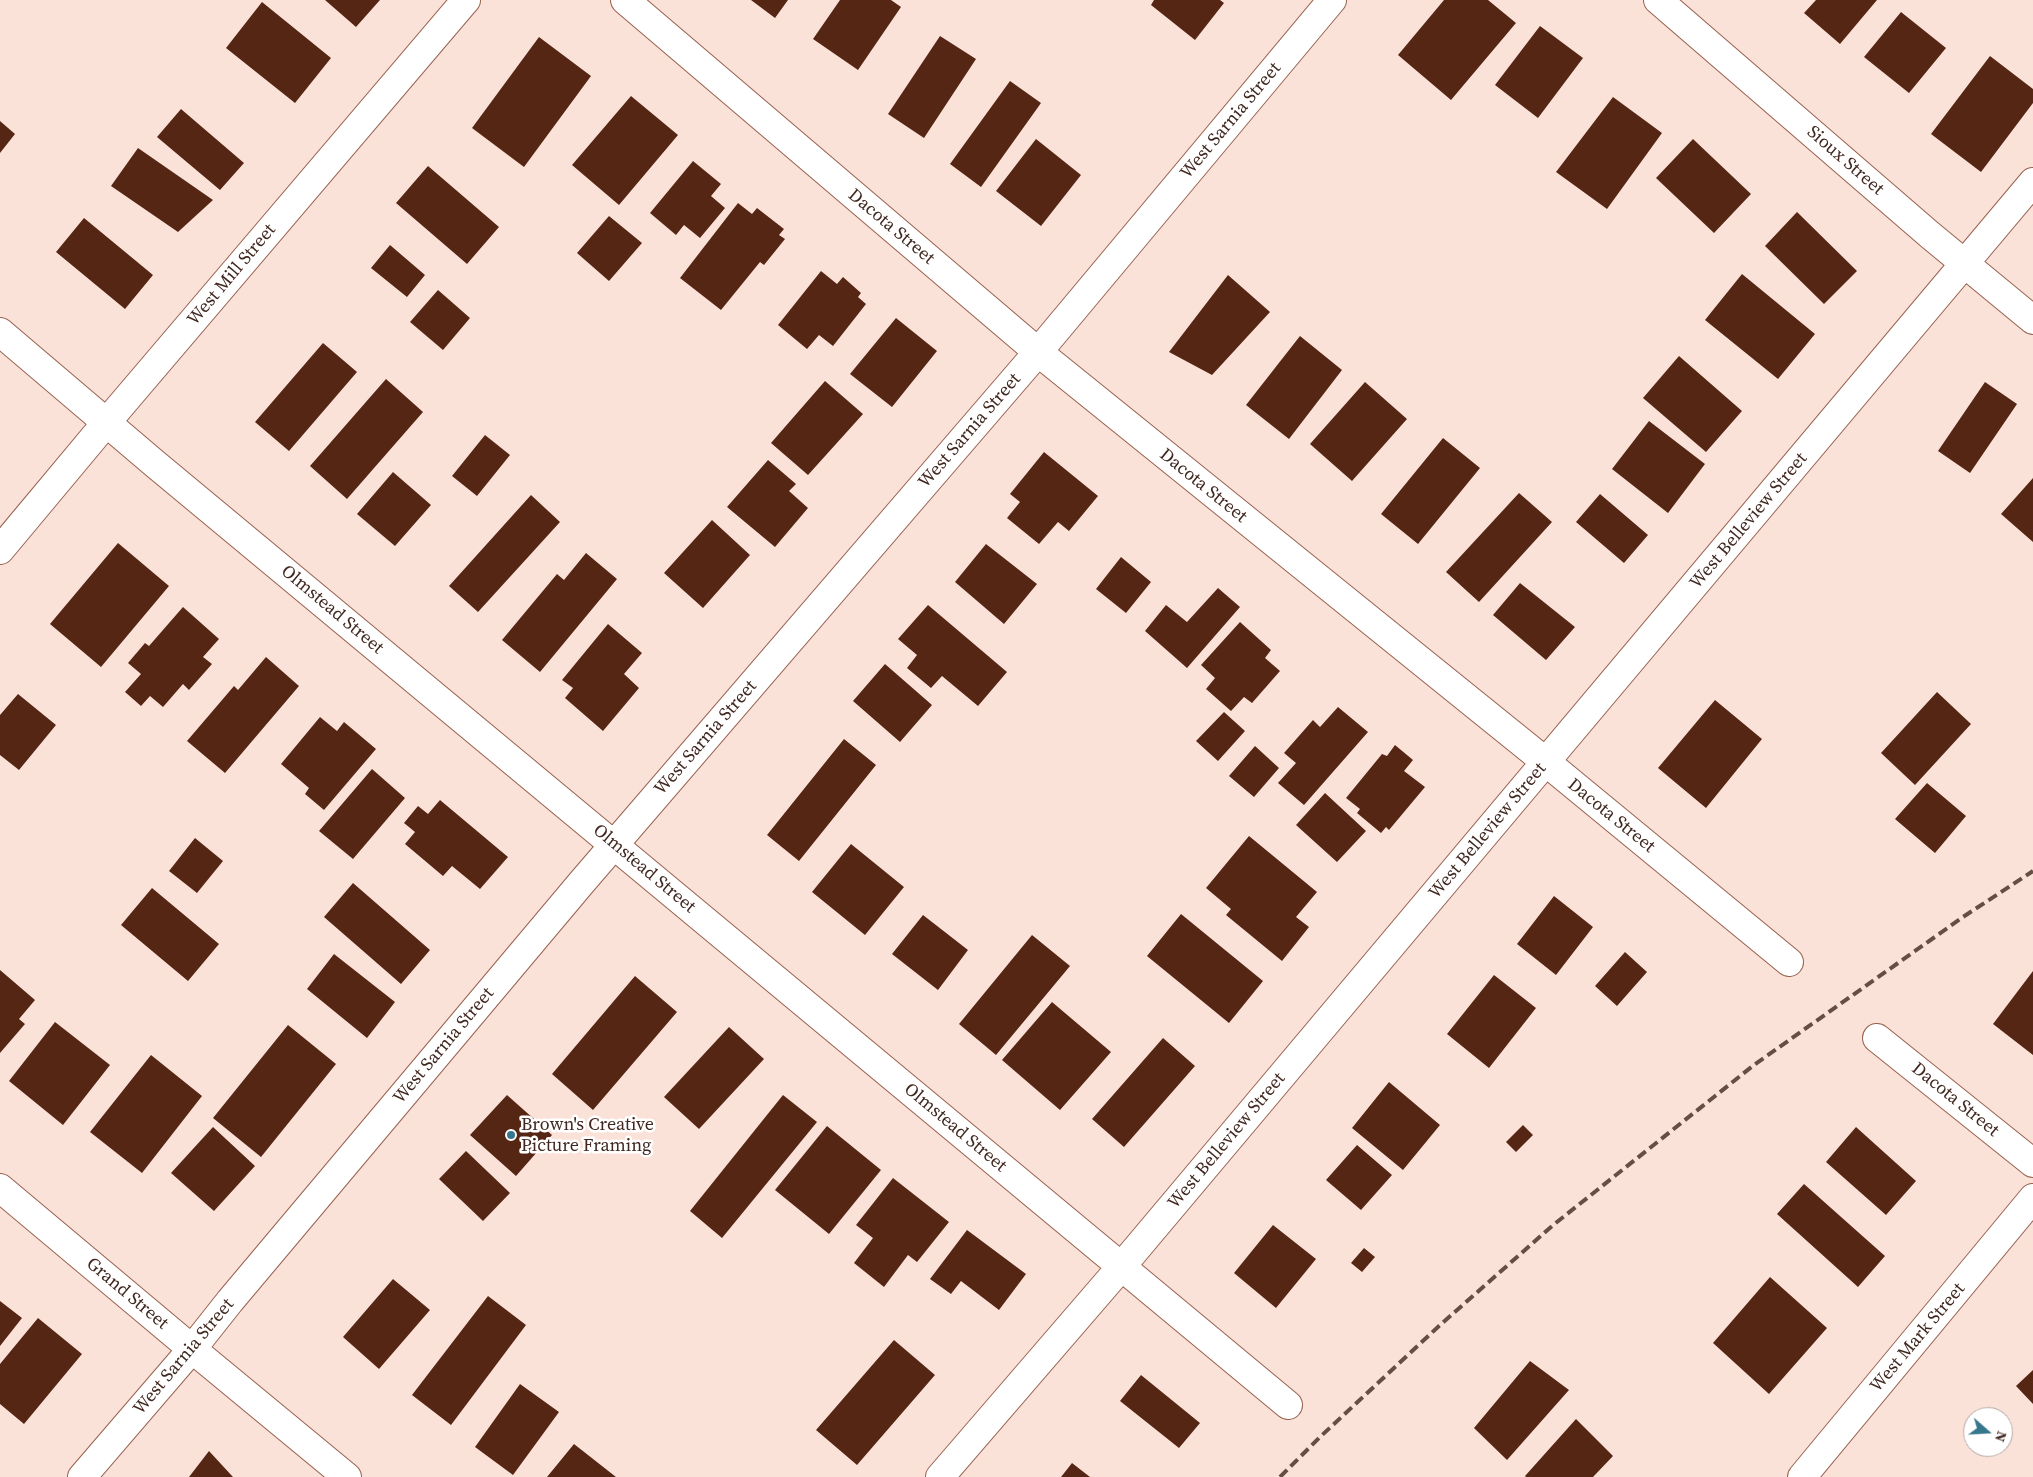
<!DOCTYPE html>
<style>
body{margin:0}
#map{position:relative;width:2033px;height:1477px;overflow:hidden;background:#fbe2d9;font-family:"Source Serif 4",serif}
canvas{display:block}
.north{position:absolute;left:1963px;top:1407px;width:50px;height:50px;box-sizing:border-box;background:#fff;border:1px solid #b3a9a6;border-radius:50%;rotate:109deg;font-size:14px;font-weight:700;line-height:20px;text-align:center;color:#402820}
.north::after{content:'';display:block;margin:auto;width:18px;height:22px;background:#37778b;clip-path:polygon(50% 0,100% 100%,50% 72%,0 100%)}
</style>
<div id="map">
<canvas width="2033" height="1477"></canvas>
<div class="north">N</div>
</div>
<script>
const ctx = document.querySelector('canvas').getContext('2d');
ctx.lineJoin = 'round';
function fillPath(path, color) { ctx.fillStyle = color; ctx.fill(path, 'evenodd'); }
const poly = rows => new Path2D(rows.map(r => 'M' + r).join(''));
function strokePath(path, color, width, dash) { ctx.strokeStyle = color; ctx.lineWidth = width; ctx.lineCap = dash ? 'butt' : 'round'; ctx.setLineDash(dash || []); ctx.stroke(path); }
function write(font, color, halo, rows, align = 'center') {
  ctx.font = font + ' "Source Serif 4",serif'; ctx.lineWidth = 5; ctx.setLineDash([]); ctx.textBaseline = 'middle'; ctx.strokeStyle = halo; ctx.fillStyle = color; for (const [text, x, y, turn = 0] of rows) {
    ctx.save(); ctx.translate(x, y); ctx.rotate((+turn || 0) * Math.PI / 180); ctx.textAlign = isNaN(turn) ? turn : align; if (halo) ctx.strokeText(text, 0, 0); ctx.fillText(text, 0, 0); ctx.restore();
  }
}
fillPath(poly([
 [325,0,380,0,356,27],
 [751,0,788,0,775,18],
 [840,0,891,0,901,7,858,70,813,39],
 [1154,0,1220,0,1224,3,1195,40,1151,5],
 [1444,0,1488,0,1516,23,1451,100,1398,55],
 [1816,0,1877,0,1840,44,1804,13],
 [262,2,331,58,295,103,226,48],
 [1901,12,1946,48,1909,93,1864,57],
 [1540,26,1583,58,1538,118,1495,85],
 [940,36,976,59,924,138,888,114],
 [539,37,591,76,524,167,472,128],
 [1990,56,2033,89,2033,103,1981,172,1931,134],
 [1010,81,1041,103,981,187,950,164],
 [631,96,678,135,619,205,572,165],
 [1613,97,1662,133,1607,209,1556,172],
 [181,109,244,163,220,190,157,137],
 [0,121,15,134,0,153],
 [1036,139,1081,175,1041,226,996,191],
 [1693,139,1751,194,1714,233,1656,178],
 [138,148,213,200,178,232,111,186],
 [693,161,721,184,711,196,725,208,700,238,684,225,676,235,650,213],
 [428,166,499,227,467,264,396,203],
 [738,203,752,214,757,208,784,229,779,235,785,239,764,265,760,262,721,310,680,278],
 [1797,212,1857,271,1824,304,1765,246],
 [609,216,642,243,609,281,577,253],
 [84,218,153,275,125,309,56,252],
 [390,245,425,275,407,297,371,268],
 [821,271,837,284,843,277,861,293,858,297,866,304,833,346,819,335,807,349,778,325],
 [1742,274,1815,334,1778,379,1705,320],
 [1228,275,1270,312,1212,375,1169,352],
 [438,290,470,318,443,350,410,322],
 [896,318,937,351,892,407,850,374],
 [1300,336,1342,370,1289,439,1246,405],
 [323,343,357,372,289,451,255,422],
 [1679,356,1742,411,1706,452,1643,398],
 [386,379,423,412,347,499,310,466],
 [825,381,863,414,808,475,771,443],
 [1365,382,1407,419,1352,481,1310,444],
 [1985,382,2017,404,1970,473,1938,451],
 [1649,421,1705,464,1668,513,1612,469],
 [485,435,510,455,477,496,452,476],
 [1443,438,1480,468,1418,544,1381,514],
 [1044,452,1098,496,1069,531,1058,522,1039,544,1007,518,1020,502,1010,494],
 [768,460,796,484,789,491,808,508,775,547,727,507],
 [393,472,431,505,395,546,357,514],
 [2033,478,2033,542,2001,514],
 [1519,493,1552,522,1479,602,1446,572],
 [1600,494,1648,535,1624,563,1576,522],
 [531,495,560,522,478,612,449,586],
 [712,520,750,555,703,608,664,573],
 [118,543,169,586,101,667,50,624],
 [986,544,1037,584,1004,624,955,582],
 [586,553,617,579,540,672,502,640,557,574,564,580],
 [1121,557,1151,582,1126,613,1096,589],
 [1520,583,1575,627,1546,660,1493,615],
 [1218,588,1240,607,1187,668,1145,631,1166,605,1187,622],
 [928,605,1007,672,978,706,942,676,931,688,907,668,917,655,898,639],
 [183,607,219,639,203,657,212,664,189,690,183,684,163,707,150,696,141,706,125,692,141,674,128,663,145,643,149,646],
 [1240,622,1271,650,1265,658,1280,671,1252,703,1244,697,1231,711,1206,689,1215,678,1201,665],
 [608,624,642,653,624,674,639,688,603,731,565,698,573,688,562,680],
 [266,657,299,686,225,773,187,741,234,686,238,690],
 [885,664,932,705,900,742,853,701],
 [1937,692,1971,724,1915,785,1881,753],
 [18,694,56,725,19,770,0,755,0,715],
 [1715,700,1762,739,1706,808,1658,768],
 [1338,707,1368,732,1304,805,1278,783,1296,763,1284,753,1313,720,1320,727],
 [1224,712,1245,731,1218,761,1196,741],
 [320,717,337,731,344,722,376,749,324,810,305,794,309,788,281,764],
 [844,739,876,765,799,861,767,835],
 [1395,745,1413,760,1404,771,1425,787,1389,830,1386,827,1381,833,1357,813,1360,809,1346,798,1382,754,1387,756],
 [1255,746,1279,768,1254,797,1229,776],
 [372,769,405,798,353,859,319,831],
 [1927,783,1966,816,1935,853,1895,819],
 [1325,793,1366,831,1337,862,1296,825],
 [440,800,508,857,480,889,452,866,443,876,405,844,415,832,404,823,418,806,428,814],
 [1249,836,1317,892,1296,917,1309,927,1282,961,1226,915,1231,909,1206,888],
 [195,838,223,861,197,893,169,871],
 [851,844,904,887,865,935,812,892],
 [353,883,430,950,401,984,324,917],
 [152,888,219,944,188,981,121,925],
 [1554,896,1593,927,1556,975,1517,944],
 [1181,914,1263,981,1229,1023,1147,956],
 [923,915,968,950,938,990,892,954],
 [1032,935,1070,966,996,1055,959,1024],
 [1625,952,1647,972,1617,1006,1595,986],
 [334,954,395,1002,367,1038,307,989],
 [0,970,35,1000,19,1019,25,1024,0,1053],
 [2033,971,2033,1055,1993,1024],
 [1494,975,1536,1008,1489,1068,1447,1034],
 [635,976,677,1012,593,1110,552,1074],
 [1052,1002,1111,1052,1060,1110,1002,1060],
 [55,1022,110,1065,63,1125,9,1081],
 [288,1025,336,1064,261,1157,213,1118],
 [729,1027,764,1059,699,1129,664,1097],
 [1163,1038,1195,1066,1124,1147,1092,1119],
 [151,1055,202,1096,142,1173,90,1132],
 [1389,1082,1440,1125,1403,1170,1352,1128],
 [507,1095,552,1135,516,1176,470,1135],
 [783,1095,817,1122,722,1238,690,1211],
 [1523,1125,1533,1135,1516,1152,1506,1142],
 [827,1126,881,1170,829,1234,775,1190],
 [213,1127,255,1166,214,1211,171,1173],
 [1856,1127,1916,1181,1886,1215,1826,1162],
 [1357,1145,1392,1175,1361,1210,1326,1180],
 [466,1151,510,1193,483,1221,439,1179],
 [893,1178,949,1222,917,1262,908,1255,884,1287,854,1263,873,1238,856,1225],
 [1804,1184,1885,1256,1858,1287,1777,1214],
 [1273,1225,1316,1259,1276,1308,1234,1273],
 [967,1230,1026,1274,999,1310,961,1281,951,1294,930,1279],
 [1364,1248,1375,1257,1362,1272,1351,1263],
 [1770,1277,1827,1328,1769,1394,1713,1343],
 [393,1279,430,1310,379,1369,343,1337],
 [488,1296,526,1325,451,1425,412,1395],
 [0,1301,22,1318,0,1346],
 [38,1318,82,1354,24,1424,0,1404,0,1364],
 [894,1340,935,1375,857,1465,816,1430],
 [1530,1361,1569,1390,1507,1460,1474,1428],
 [2033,1370,2033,1404,2016,1386],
 [1141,1375,1200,1423,1179,1448,1120,1401],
 [520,1384,559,1412,513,1475,475,1447],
 [1576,1419,1613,1456,1593,1477,1526,1477,1525,1476],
 [574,1444,616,1477,547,1477],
 [209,1451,233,1477,189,1477],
 [1072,1463,1090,1477,1061,1477]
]), '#562614');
const street = poly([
 [625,0,1038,352,1546,762,1789,962],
 [0,332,154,463,1288,1405],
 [0,550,106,423,466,0],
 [1877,1038,2033,1163],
 [0,1188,192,1349],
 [940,1477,1121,1267,2033,182],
 [1802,1477,2033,1198]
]);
const secondary = poly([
 [1658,0,1930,235,2033,320],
 [192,1349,347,1477],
 [82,1477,192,1349,230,1301,582,882,1038,352,1332,0]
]);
strokePath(street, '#98614e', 30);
strokePath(secondary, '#98614e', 30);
strokePath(street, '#fff', 28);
strokePath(secondary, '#fff', 28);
strokePath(poly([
 [1280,1477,1320,1437,1439,1326,1552,1226,1754,1065,1963,917,2033,871]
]), '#664d45', 4, [10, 5]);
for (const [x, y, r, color] of [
 [511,1135,5,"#37778b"]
]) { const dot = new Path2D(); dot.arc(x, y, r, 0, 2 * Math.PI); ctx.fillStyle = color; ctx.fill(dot); strokePath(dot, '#fff', 2); }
write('18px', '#402820', '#fff', [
 ["West Sarnia Street",1231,121,-50],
 ["Sioux Street",1845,161,41],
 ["Dacota Street",891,227,40],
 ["West Mill Street",232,275,-50],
 ["West Sarnia Street",970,431,-49],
 ["Dacota Street",1203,486,39],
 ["West Belleview Street",1749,521,-50],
 ["Olmstead Street",332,610,40],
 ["West Sarnia Street",706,738,-49],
 ["Dacota Street",1611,816,39],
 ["West Belleview Street",1488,831,-50],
 ["Olmstead Street",644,869,40],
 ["West Sarnia Street",444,1046,-50],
 ["Dacota Street",1955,1100,39],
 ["Olmstead Street",955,1128,40],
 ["West Belleview Street",1227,1141,-50],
 ["Grand Street",127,1294,40],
 ["West Mark Street",1918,1338,-50],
 ["West Sarnia Street",184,1357,-50]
]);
write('18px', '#402820', '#fff', [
 ["Brown's Creative",521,1125],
 ["Picture Framing",521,1146]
], 'left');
</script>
